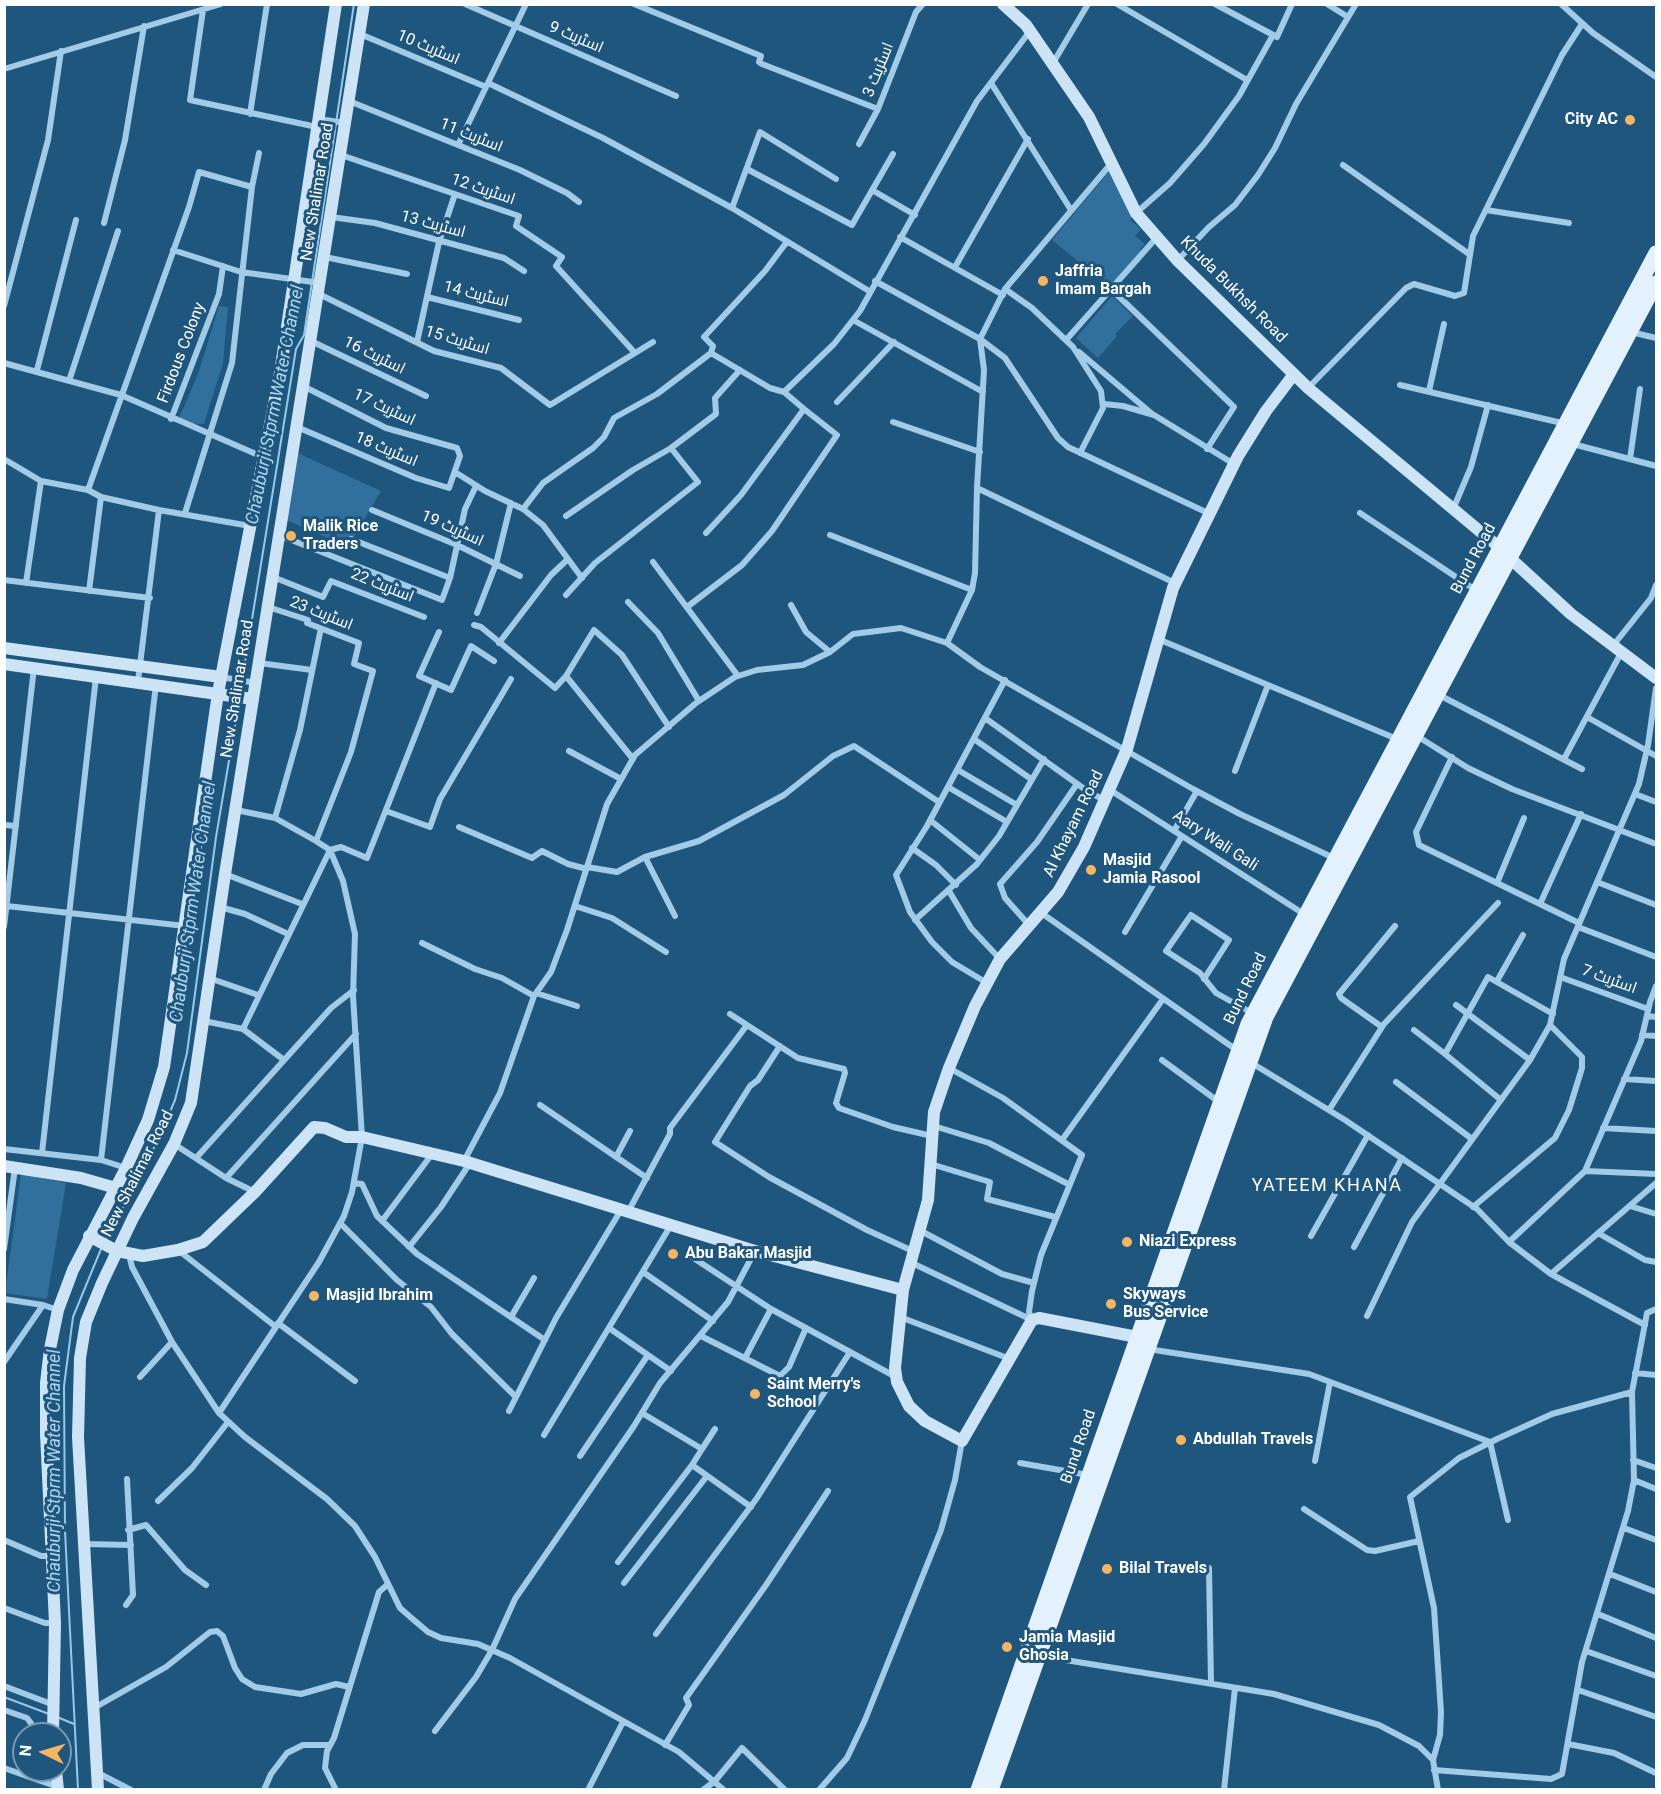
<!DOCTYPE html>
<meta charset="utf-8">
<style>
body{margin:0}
#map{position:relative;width:1661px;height:1794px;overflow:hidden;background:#1f567d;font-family:Roboto,sans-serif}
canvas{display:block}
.frame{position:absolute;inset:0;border:6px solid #fff;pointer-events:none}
.north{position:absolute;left:12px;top:1722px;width:60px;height:60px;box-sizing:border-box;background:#1f567d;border:2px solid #799ab1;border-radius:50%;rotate:275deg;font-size:16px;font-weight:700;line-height:24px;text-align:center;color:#fff}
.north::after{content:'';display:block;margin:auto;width:21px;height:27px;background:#f6b561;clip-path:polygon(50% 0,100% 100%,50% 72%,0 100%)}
</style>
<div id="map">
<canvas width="1661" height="1794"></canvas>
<div class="frame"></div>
<div class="north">N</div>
</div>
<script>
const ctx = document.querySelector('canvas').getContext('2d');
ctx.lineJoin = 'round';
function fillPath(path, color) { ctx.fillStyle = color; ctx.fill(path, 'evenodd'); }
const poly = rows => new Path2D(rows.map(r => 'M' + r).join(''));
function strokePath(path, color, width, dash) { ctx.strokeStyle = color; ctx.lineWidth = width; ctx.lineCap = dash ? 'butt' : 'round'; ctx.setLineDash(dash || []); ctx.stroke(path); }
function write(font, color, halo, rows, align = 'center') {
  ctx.font = font + ' Roboto,Cairo,sans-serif'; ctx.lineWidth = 6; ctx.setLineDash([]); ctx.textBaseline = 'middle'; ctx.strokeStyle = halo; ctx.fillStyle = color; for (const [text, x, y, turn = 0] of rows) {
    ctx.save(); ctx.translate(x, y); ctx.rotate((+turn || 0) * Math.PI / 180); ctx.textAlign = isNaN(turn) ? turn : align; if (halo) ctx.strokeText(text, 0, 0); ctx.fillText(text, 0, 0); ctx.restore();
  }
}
fillPath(poly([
 [1113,167,1136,213,1130,220,1141,229,1135,236,1145,244,1140,249,1143,252,1111,288,1052,240],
 [1112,296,1133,316,1115,334,1117,336,1098,358,1076,338],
 [219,306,228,307,223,363,204,424,177,423,198,374],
 [293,451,381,491,348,547,282,518],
 [21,1174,66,1183,47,1299,5,1293]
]), '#31709c');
strokePath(poly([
 [240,693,296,349,304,335,354,4],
 [105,1241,158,1140,175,1100,187,1053,216,837,239,702],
 [4,1697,49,1714],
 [57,1717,74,1724],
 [78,1790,65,1531,64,1386,73,1317,101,1249]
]), '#95c8e9', 2);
strokePath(poly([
 [465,4,676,96],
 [634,4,761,56,759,62,762,64,878,109],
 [1117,4,1247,80],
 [1215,4,1277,37,1292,4],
 [1327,4,1348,17],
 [1561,4,1593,33,1656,77],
 [203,10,190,100,317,127],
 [360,34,486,87],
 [1053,63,1088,4],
 [4,69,221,4],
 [488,83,603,138,732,208,869,291],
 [991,83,1071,210],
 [349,101,520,170,567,193,579,202],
 [250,114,267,4],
 [319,119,345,123],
 [859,144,878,109,916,12,923,4],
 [458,145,526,4],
 [341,155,519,216,516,226,562,257,556,266,635,353],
 [1343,165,1469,254],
 [747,169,852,225,893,154],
 [872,190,915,215],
 [732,208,760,132,836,179],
 [1486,210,1569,223],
 [1136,213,1170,183,1204,144,1239,96,1273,35],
 [331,217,375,223,504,258,524,271],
 [104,223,125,140,144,26],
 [900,237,1003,295],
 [173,250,241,272,320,283],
 [325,257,407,274],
 [1178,260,1209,227,1235,205,1258,175,1275,148,1296,104,1356,4],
 [955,267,1028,139],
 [875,281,980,339,1005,358,1058,438,1068,447,1210,514],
 [1005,289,1032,308,1073,347,1101,391,1103,408,1080,453],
 [1111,289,1234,407,1207,449],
 [319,294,434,351,501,368,550,405,653,342],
 [427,297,519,320],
 [4,306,48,140,61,51],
 [853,320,983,392],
 [1631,332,1656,338],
 [1066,340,1157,237],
 [311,341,426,396],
 [417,342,439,242,455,194],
 [1079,352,1151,413],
 [4,363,121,395,265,458],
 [37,370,76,220],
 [69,381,118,231],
 [1400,385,1566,424],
 [1308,388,1406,288,1414,284,1455,296,1464,293,1473,236,1562,55,1582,24],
 [1429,391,1444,324],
 [784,392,834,344,860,311,977,101,1030,31],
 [837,402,894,342],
 [1104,404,1123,406,1154,415,1234,464],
 [171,419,219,294,223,266],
 [893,422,980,452],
 [297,427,416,478,449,488,460,456,457,448,386,428,303,386],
 [1573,444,1656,466],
 [4,459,41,481,88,490,101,497,159,510,250,526],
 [1630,459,1640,389],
 [455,472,485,491,523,509,543,525,582,578],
 [977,488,1175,583],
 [88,490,189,207,199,172,252,187],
 [1454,507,1471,467,1488,405],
 [523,509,543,483,593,448,604,437,614,418,657,394,711,353,713,346,704,337,765,271,786,243],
 [372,510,457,545,520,576],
 [185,513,232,363,252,187,259,153],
 [1360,513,1477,591],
 [566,516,633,470,671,448,716,414,715,398,740,370],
 [706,533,741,495,804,409,784,392,770,388,711,353],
 [279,535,442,600,450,578,465,509,476,486],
 [830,535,972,590],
 [351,539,450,578],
 [653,562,738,676],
 [273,577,323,597,331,581,424,617],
 [4,580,150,598],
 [26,583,41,481],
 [89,591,101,497],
 [566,595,595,563,698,482,671,448],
 [628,602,658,633,699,701],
 [791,605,806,632,830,652],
 [268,607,308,620,307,623,359,643,354,664,373,671,351,752,316,841],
 [687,607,742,565,772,531,837,435,804,409],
 [477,613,496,564,511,503],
 [474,625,481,627,555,688,566,676,594,630,622,655,669,727],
 [439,632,419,676,451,690,471,646,494,661],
 [1158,639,1397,739],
 [499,643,551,575,568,559],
 [947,643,972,590,975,573,977,488,984,370,980,339,1005,289,1109,166],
 [1612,647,1651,598,1656,585],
 [259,663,312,670],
 [566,676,633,759],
 [221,677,256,683],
 [138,681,159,510],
 [1439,695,1582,769],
 [1587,717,1656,756],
 [985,718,1090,793,1105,800],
 [1417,736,1468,768,1512,789,1656,844],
 [974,739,1031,779],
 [569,751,621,779],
 [1452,757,1416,832,1419,845,1579,923],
 [1564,759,1621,653],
 [958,770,1017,805],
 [1235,771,1268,685],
 [948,787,1007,822],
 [1110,790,1304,914],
 [1635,794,1656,802],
 [386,811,430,827,440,799,511,679],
 [275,818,300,730,321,628],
 [930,820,980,860],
 [4,825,16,826],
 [459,827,532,858,542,851,568,864,587,869],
 [1174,831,1197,791],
 [912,848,936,865,956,885],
 [645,857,675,916],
 [587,867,617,872,645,857,699,841,784,795,833,756,854,746,939,802],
 [225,874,302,904],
 [1597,882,1656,905],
 [1497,883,1524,818],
 [949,891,971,928,1000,959],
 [1540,904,1581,814],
 [7,906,185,926],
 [575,906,612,918,666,952],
 [220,907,245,914,288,934],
 [1040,912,1238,1051],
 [915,920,977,864,999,836,1044,759],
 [1029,925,1005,898,1000,884,1037,842,1077,784],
 [4,927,34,668],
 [1578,927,1656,957],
 [1125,932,1182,836],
 [422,943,475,969,502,978,534,996],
 [1560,977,1648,1009],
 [209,978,258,995],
 [1204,979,1229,940,1191,915,1166,951,1200,973,1216,993,1252,1013],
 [1497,981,1523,935],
 [987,983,952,962,932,942,910,912,896,875,927,826,1005,680],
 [536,993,577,1006],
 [1456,1005,1530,1060],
 [730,1014,798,1058,844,1069,845,1073,836,1103,839,1108,893,1127,932,1136],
 [1647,1016,1656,1017],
 [204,1021,243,1029,284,1060],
 [1382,1027,1341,998,1339,994,1395,926],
 [243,1029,330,850,341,847,367,858,436,683],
 [1414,1030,1445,1054],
 [1642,1035,1656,1036],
 [780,1046,758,1080,750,1086,715,1142,769,1177,867,1230,915,1252],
 [1162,1060,1219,1102],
 [1250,1062,1345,1120,1477,1209,1509,1242,1551,1274,1645,1325],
 [949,1068,1003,1098,1082,1155,1041,1255,1032,1291,1029,1312,1032,1320],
 [1624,1079,1656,1081],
 [1396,1082,1472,1139],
 [1501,1100,1445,1054,1488,977,1553,1014],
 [540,1105,647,1178],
 [1329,1110,1384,1024,1498,903],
 [934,1126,989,1143,1068,1184],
 [1603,1128,1656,1131],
 [1062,1140,1163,999],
 [174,1144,226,1178,255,1192],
 [4,1149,101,1160,126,1168],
 [42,1153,96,677],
 [616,1157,630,1131],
 [196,1158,331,1008,354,990],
 [101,1160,156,684],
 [464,1161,500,1093,534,996,551,972,567,930,607,804,635,755,696,703,735,677,757,670,803,665,830,652,853,634,901,628,947,643,980,667,1193,789,1240,814,1334,858],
 [931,1164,990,1182,987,1199,1055,1217],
 [1585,1171,1656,1174],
 [226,1178,356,1034],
 [354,1183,362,1184,377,1216,417,1254,545,1340],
 [1630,1206,1656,1214],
 [1473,1207,1555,1138,1569,1110,1582,1068,1582,1057,1550,1025],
 [628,1212,670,1134,670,1128,747,1025],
 [382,1221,432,1154],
 [340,1223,397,1280,431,1307,452,1334,516,1397],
 [921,1231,1002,1274,1034,1283],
 [1598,1233,1645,1260,1656,1262],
 [1311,1236,1368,1135],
 [1509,1242,1585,1171,1641,1041,1650,1002,1656,986],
 [409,1247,441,1207,470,1163],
 [1354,1247,1402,1158],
 [4,1249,15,1168],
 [178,1250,276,1327],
 [129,1254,132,1267,172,1342,219,1413,245,1437,327,1499,355,1526,375,1557,400,1608,415,1621,428,1632,441,1638,478,1644,510,1658,679,1752,724,1790],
 [692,1257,771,1309,896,1377],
 [912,1263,1032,1320],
 [643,1272,713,1321],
 [1551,1274,1656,1183],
 [4,1299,43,1305],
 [1367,1316,1412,1222,1530,1060,1550,1025,1564,959,1639,784,1648,745,1656,688],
 [511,1317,534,1278],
 [900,1317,1010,1359],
 [278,1323,355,1381],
 [609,1328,671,1371],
 [701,1336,780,1376,789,1367,806,1328],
 [1148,1349,1309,1374,1490,1442,1508,1520],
 [745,1358,771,1309],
 [4,1362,43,1305,58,1310],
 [1635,1373,1656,1375],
 [140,1377,172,1342],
 [509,1411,556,1318,621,1210],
 [219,1413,319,1262,344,1216,352,1192,362,1137,353,996,355,934,343,881,330,850,316,841,275,818,236,810],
 [642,1413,702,1449,692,1465,751,1507],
 [544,1435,671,1225],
 [702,1449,715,1429],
 [580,1456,648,1355],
 [1633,1460,1656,1468],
 [1315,1461,1330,1382],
 [1020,1463,1088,1475],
 [1634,1480,1656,1489],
 [158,1501,192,1468,228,1422],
 [1304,1509,1367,1550,1375,1551,1419,1541],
 [1624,1528,1656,1540],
 [128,1530,146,1525,185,1570,206,1585],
 [4,1540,41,1556,51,1556],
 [84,1544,131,1545],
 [618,1562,692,1465],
 [1209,1568,1211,1683],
 [1610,1574,1656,1592],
 [624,1583,707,1476],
 [126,1605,133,1595,127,1479],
 [4,1608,45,1623,55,1623],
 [1598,1614,1656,1638],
 [656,1634,757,1498,850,1352],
 [1586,1651,1656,1676],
 [1041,1656,1274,1694,1379,1725,1419,1746,1433,1760,1438,1790],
 [4,1686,54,1705],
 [1578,1690,1656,1717],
 [94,1708,166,1667,210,1632,217,1631,223,1636,235,1668,242,1679,255,1687,301,1694,336,1684,349,1687],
 [4,1710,27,1718,39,1734],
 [435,1731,476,1677,492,1650,515,1599,634,1426,660,1383,728,1302,755,1251],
 [1568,1744,1614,1753,1656,1773],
 [665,1745,689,1705,686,1698,766,1585,828,1491],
 [1433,1760,1440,1735,1441,1712,1434,1608,1410,1497,1459,1458,1497,1439,1552,1414,1632,1392],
 [4,1768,58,1787],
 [1434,1770,1551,1779,1562,1774,1582,1662,1628,1511,1634,1480,1632,1392,1647,1313,1656,1309],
 [98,1773,131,1790],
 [264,1790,271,1774,287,1753,303,1745,330,1745],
 [336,1790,325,1768,327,1751,334,1738,379,1592,387,1585],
 [588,1790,623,1722],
 [703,1790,715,1781,742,1748,785,1790],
 [819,1790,847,1758,865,1720,941,1530,955,1480,962,1441],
 [1224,1790,1235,1688]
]), '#a1cbe7', 6);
strokePath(poly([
 [1003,4,1026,25,1089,117,1136,213,1178,261,1308,388,1500,548],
 [1511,559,1571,614,1656,678],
 [4,648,221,677],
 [4,664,253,699],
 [4,1166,81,1178,116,1188],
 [89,1236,117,1251,143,1256,178,1250,203,1242,255,1192,314,1127,325,1128,346,1137,362,1137,464,1161,755,1251,903,1290],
 [1137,1337,1039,1318,1032,1320,962,1441,925,1421,909,1406,897,1382,895,1368,903,1290,928,1200,934,1112,949,1068,975,1006,1000,959,1058,892,1084,847,1127,749,1173,588,1238,456,1266,411,1294,374],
 [53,1734,55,1623,46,1434,46,1383,50,1349,58,1310,73,1270,126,1168,148,1120,164,1067,218,693,280,373,336,4],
 [56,1770,58,1790],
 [98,1790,78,1437,80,1358,86,1322,102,1283,133,1218,174,1144,191,1103,225,874,364,4]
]), '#cce4f6', 12);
strokePath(poly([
 [978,1790,1248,1024,1656,253],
 [991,1790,1266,1017,1656,283]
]), '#e3f1fd', 15);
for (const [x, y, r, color] of [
 [1630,120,6,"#f6b561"],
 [1043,281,6,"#f6b561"],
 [291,536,6,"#f6b561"],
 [1091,870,6,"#f6b561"],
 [1127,1242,6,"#f6b561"],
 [673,1254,6,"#f6b561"],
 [314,1296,6,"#f6b561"],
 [1111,1304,6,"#f6b561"],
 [755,1394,6,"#f6b561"],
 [1181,1440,6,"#f6b561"],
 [1107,1569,6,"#f6b561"],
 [1007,1647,6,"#f6b561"]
]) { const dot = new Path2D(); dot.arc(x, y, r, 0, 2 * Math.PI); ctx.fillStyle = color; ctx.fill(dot); strokePath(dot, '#1f567d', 2); }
write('16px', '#fff', '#1f567d', [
 ["اسٹریٹ 9",576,38,23],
 ["اسٹریٹ 10",428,48,23],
 ["اسٹریٹ 3",879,70,-68],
 ["اسٹریٹ 11",471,136,22],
 ["اسٹریٹ 12",483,190,19],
 ["New Shalimar Road",318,192,-81],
 ["اسٹریٹ 13",433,225,15],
 ["Khuda Bukhsh Road",1233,290,45],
 ["اسٹریٹ 14",476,295,14],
 ["اسٹریٹ 15",457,341,17],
 ["Firdous Colony",182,353,-69],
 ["اسٹریٹ 16",374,356,26],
 ["اسٹریٹ 17",384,408,25],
 ["اسٹریٹ 18",386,450,23],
 ["اسٹریٹ 19",452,529,24],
 ["Bund Road",1474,559,-62],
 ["اسٹریٹ 22",382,586,22],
 ["اسٹریٹ 23",321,614,22],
 ["New Shalimar Road",238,689,-81],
 ["Al Khayam Road",1074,824,-64],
 ["Aary Wali Gali",1215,841,33],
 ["اسٹریٹ 7",1609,980,20],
 ["Bund Road",1246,989,-64],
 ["New Shalimar Road",138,1174,-63],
 ["Bund Road",1079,1447,-71]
]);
write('bold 16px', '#fff', '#1f567d', [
 ["City AC",1618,120,"right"],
 ["Jaffria",1055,272],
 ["Imam Bargah",1055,290],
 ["Malik Rice",303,527],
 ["Traders",303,545],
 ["Masjid",1103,861],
 ["Jamia Rasool",1103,879],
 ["Niazi Express",1139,1242],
 ["Abu Bakar Masjid",685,1254],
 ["Skyways",1123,1295],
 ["Bus Service",1123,1313],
 ["Masjid Ibrahim",326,1296],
 ["Saint Merry's",767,1385],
 ["School",767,1403],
 ["Abdullah Travels",1193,1440],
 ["Bilal Travels",1119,1569],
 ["Jamia Masjid",1019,1638],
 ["Ghosia",1019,1656]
], 'left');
write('italic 18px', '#add5ef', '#1f567d', [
 ["Chauburji Stprm Water Channel",276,405,-79],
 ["Chauburji Stprm Water Channel",194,902,-82],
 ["Chauburji Stprm Water Channel",55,1471,-90]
]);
ctx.letterSpacing = '1.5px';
write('18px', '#fff', '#1f567d', [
 ["YATEEM KHANA",1327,1186]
]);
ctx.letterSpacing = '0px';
</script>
